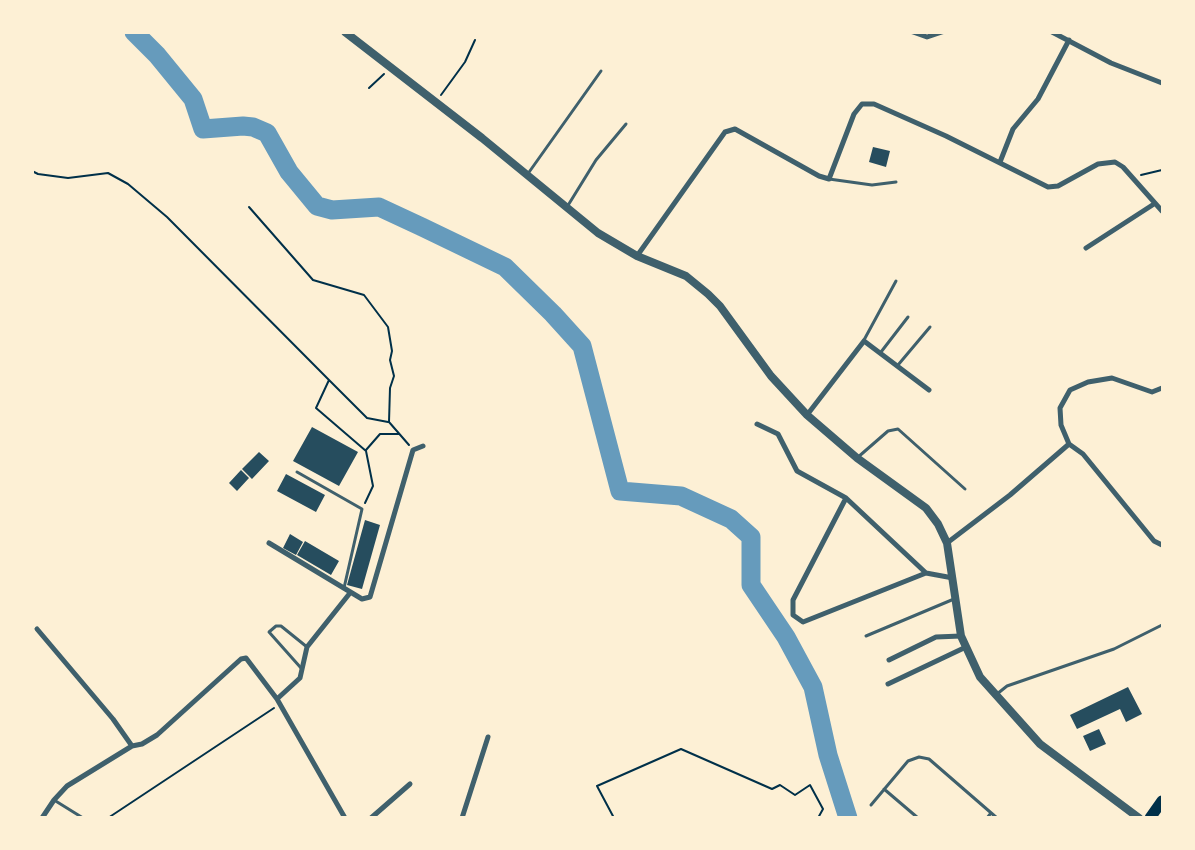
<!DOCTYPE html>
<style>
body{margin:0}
#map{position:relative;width:1195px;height:850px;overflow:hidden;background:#fdf0d5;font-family:Literata,serif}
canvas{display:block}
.frame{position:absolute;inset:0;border:34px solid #fdf0d5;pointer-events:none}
</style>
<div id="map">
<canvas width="1195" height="850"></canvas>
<div class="frame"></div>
</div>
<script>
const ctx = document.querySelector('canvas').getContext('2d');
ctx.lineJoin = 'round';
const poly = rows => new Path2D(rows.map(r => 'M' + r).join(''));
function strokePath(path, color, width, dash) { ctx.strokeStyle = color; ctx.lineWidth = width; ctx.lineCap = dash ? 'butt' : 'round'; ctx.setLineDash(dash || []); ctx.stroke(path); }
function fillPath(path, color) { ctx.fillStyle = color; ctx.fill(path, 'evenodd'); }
strokePath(poly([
 [134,32,157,55,193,99,203,129,243,126,253,127,267,133,289,172,317,206,332,210,379,207,422,227,505,267,553,314,582,346,620,491,681,496,731,519,751,537,751,585,786,637,813,687,828,755,848,818]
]), '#669bbc', 19);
fillPath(poly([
 [873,147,890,151,886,167,869,162],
 [312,427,358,452,339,486,293,461],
 [259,452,269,461,252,479,242,469],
 [241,470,249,478,237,491,229,483],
 [286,474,325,495,316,512,277,491],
 [365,520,380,525,362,589,347,585],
 [290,534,303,542,296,555,283,548],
 [305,541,339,561,331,575,297,555],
 [1128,687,1142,714,1126,722,1120,709,1077,729,1070,715],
 [1099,729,1106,744,1090,751,1083,736]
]), '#264d5e');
strokePath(poly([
 [369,88,384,74],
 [441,95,465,62,475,40],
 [32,171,38,174,68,178,108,173,128,184,167,217,329,380,316,408,366,451,373,486,365,503],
 [1141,175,1162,170],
 [249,207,313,280,364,295,388,327,392,351,390,360,394,376,390,388,389,422,409,445],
 [329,380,367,418,388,422],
 [366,450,380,434,399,434],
 [108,818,274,708],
 [614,818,597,786,681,749,772,789,780,785,795,795,810,785,823,809,818,818]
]), '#003049', 2);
strokePath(poly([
 [527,175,601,71],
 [829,179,872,185,896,182],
 [567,207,596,160,626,124],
 [864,340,896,281],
 [881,352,908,317],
 [898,365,930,327],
 [857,458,888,431,898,429,965,489],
 [297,472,362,509,344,588],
 [866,636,954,599],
 [301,668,269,632,276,626,281,626,307,647],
 [997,694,1007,686,1114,649,1162,625],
 [884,789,918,818],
 [54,800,83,818],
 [871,805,908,761,919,757,929,759,997,818],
 [987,818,991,813]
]), '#3f606c', 3);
strokePath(poly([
 [913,32,927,37,942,32],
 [1052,32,1111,63,1162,83],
 [1000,162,1013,129,1038,99,1069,40],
 [1086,248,1154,204],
 [637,256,725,132,735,129,819,176,829,179,854,114,862,104,874,104,946,136,1048,187,1058,186,1098,164,1115,162,1123,167,1162,211],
 [807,415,864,341,929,390],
 [757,424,778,434,797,471,846,498,926,573,803,622,793,615,793,600,846,498],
 [1069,444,1083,454,1154,541,1162,545],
 [269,543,362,599,370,597,413,450,423,446],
 [947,543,1010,495,1069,444,1061,425,1060,408,1070,390,1088,382,1112,378,1152,392,1162,388],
 [926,573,953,578],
 [37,629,113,719,132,746],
 [889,660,936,637,961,636],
 [888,684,966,647],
 [277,699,300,678,307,647,350,593],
 [42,818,54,800,67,786,132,746,142,744,157,735,241,659,246,658,277,699,345,818],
 [371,818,410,784],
 [462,818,488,737]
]), '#3f606c', 5);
strokePath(poly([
 [345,32,482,138,598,233,637,256,686,276,708,294,720,306,771,376,807,415,857,458,926,508,938,524,947,543,961,636,980,677,1040,744,1139,818]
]), '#3f606c', 8);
strokePath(poly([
 [1150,818,1162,801]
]), '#003049', 11);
</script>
